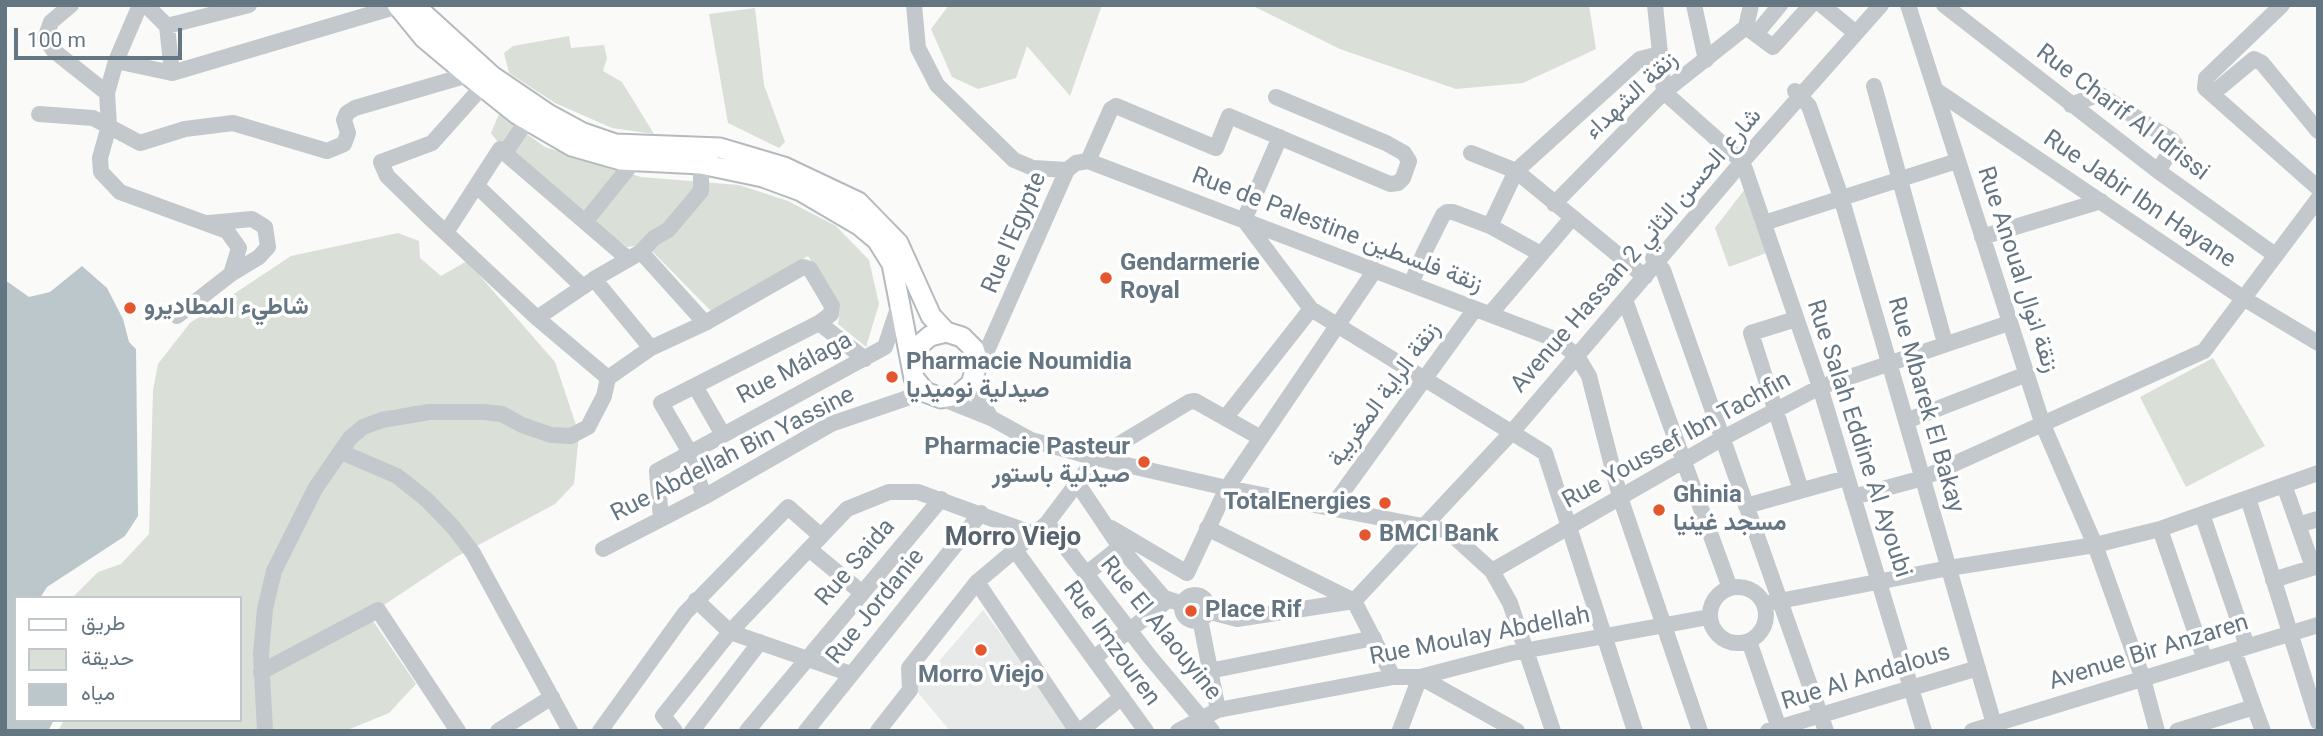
<!DOCTYPE html>
<meta charset="utf-8">
<style>
body{margin:0}
#map{position:relative;width:2323px;height:736px;overflow:hidden;background:#fafaf8;font-family:Roboto,Vazirmatn,sans-serif}
canvas{display:block}
.frame{position:absolute;inset:0;border:7px solid #657683;pointer-events:none}
.legend{position:absolute;left:14px;top:596px;width:228px;height:126px;box-sizing:border-box;background:#fff;border:2px solid #c1c8cd;margin:0;padding:9px 12px;list-style:none;font-size:21px;color:#657683}
.legend li{display:flex;align-items:center;gap:14px;height:35px}
.legend b{width:35px;border:2px solid #c1c8cd}
.scale{position:absolute;left:14px;top:28px;width:168px;height:32px;box-sizing:border-box;border:4px solid #657683;border-top:0;padding-left:9px;font-size:21px;line-height:24px;white-space:nowrap;color:#657683;-webkit-text-stroke:5px #fff;paint-order:stroke}
</style>
<div id="map">
<canvas width="2323" height="736"></canvas>
<div class="frame"></div>
<ul class="legend">
<li><b style="height:9px;background:#fff"></b>طريق</li>
<li><b style="height:19px;background:#dadfd7"></b>حديقة</li>
<li><b style="height:19px;background:#bbc7cb"></b>مياه</li>
</ul>
<div class="scale">100 m</div>
</div>
<script>
const ctx = document.querySelector('canvas').getContext('2d');
ctx.lineJoin = 'round';
function fillPath(path, color) { ctx.fillStyle = color; ctx.fill(path, 'evenodd'); }
const poly = rows => new Path2D(rows.map(r => 'M' + r).join(''));
function strokePath(path, color, width, dash) { ctx.strokeStyle = color; ctx.lineWidth = width; ctx.lineCap = dash ? 'butt' : 'round'; ctx.setLineDash(dash || []); ctx.stroke(path); }
function write(font, color, halo, rows, align = 'center') {
  ctx.font = font + ' Roboto,Vazirmatn,sans-serif'; ctx.lineWidth = 7; ctx.setLineDash([]); ctx.textBaseline = 'middle'; ctx.strokeStyle = halo; ctx.fillStyle = color; for (const [text, x, y, turn = 0] of rows) {
    ctx.save(); ctx.translate(x, y); ctx.rotate((+turn || 0) * Math.PI / 180); ctx.textAlign = isNaN(turn) ? turn : align; if (halo) ctx.strokeText(text, 0, 0); ctx.fillText(text, 0, 0); ctx.restore();
  }
}
fillPath(poly([
 [983,610,1071,727,1066,731,950,731,915,689]
]), '#e8e9e9');
fillPath(poly([
 [949,5,1102,5,1070,96,1027,46,1016,78,978,89,952,77,931,29],
 [1251,5,1589,5,1596,49,1523,83,1456,89,1340,49],
 [755,8,764,85,785,142,779,148,728,123,709,14],
 [569,36,571,48,604,45,607,58,603,71,622,82,654,134,612,128,555,103,509,73,504,53,513,46],
 [499,114,545,147,641,177,739,185,788,201,836,226,869,260,879,304,866,347,838,324,840,307,808,256,711,311,646,245,627,247,500,145,491,133],
 [1748,185,1769,252,1729,267,1715,228],
 [398,233,419,241,420,258,441,276,467,261,555,362,579,434,574,484,555,504,456,557,369,615,416,684,389,713,345,731,58,731,64,720,240,720,240,598,72,598,98,572,121,564,149,534,153,390,158,364,190,323,291,256],
 [2213,358,2265,446,2186,487,2140,397]
]), '#dadfd7');
fillPath(poly([
 [82,266,107,288,123,319,129,342,136,349,138,516,125,536,47,587,40,598,16,598,16,720,54,720,48,731,5,731,5,280,29,297,50,292]
]), '#bbc7cb');
const major = poly([
 [397,5,424,38,468,75,517,114,572,146,621,160,701,164,763,177,801,191,859,225,877,240,892,264,914,378,925,392,941,398,958,395,971,384,978,361,974,349,962,337,946,332,930,336,917,347,912,363],
 [414,5,492,76,548,114,583,133,615,144,720,148,784,167,858,202,898,243,931,316,946,332]
]);
strokePath(major, '#b5babe', 23);
strokePath(poly([
 [71,5,51,22,45,39,54,51,107,93],
 [140,5,116,61,107,93,109,126,100,158,101,172,120,192,227,231,239,248,231,274],
 [146,5,167,26,249,5],
 [914,5,918,48,937,85,1014,160,1033,168,1067,170],
 [1655,5,1664,92,1737,157,1745,169,1820,387,1924,731],
 [1694,5,1706,60],
 [1822,5,1851,29],
 [1908,5,2043,425,2095,545,2143,679,2157,731],
 [1944,5,2158,171,2275,255],
 [2282,5,2206,78,2205,88,2318,188],
 [167,26,172,73],
 [1746,27,1773,47,1811,5],
 [1746,27,1751,5],
 [1756,34,1780,5],
 [116,61,172,73,398,6],
 [490,78,432,143,381,162,387,176,430,218,537,318,608,378,651,348,705,323,803,267,810,269,832,306,831,314,819,323,661,403,689,451,704,497],
 [1874,86,1945,343],
 [1795,91,1809,106,1841,197,1996,731],
 [1937,91,2243,298,2318,343],
 [2212,94,2254,59,2262,63,2318,131],
 [2071,105,2099,94,2172,140,2175,144,2158,171],
 [39,114,93,118,140,143,185,129,233,123,327,151,344,144,348,133,344,120,347,113,355,108,468,75],
 [1280,137,1244,220,1311,309,1545,453,1635,731],
 [505,153,527,120],
 [1471,153,1516,171,1645,277],
 [1088,161,1111,109,1116,106,1216,148,1229,116,1390,184,1398,183,1403,178,1409,161,1404,153,1386,143,1276,97],
 [478,187,583,287],
 [1554,204,1664,92,1746,27],
 [585,222,634,161],
 [1764,223,1957,161],
 [1490,226,1516,171,1640,59,1660,54],
 [447,231,500,149,627,258],
 [1982,237,2101,201],
 [641,252,705,323],
 [1653,258,1663,270,1826,731],
 [1411,284,1424,253,1443,215,1447,212,1453,212,1490,226,1539,253],
 [1625,300,1730,588],
 [1490,314,1572,218],
 [177,316,231,274,259,257,268,247,265,227,252,219,209,223],
 [537,318,590,282],
 [1796,319,1751,333,1801,490],
 [819,323,865,359],
 [651,348,594,279,641,252,654,238,668,230,701,191,701,164],
 [977,373,1067,170,1076,163,1088,161,1557,340,1577,356,1589,376,1620,497,1700,731],
 [971,384,991,418],
 [695,386,722,433],
 [941,398,991,418,1031,440,1096,458,1227,488,1448,531,1492,571,1510,603,1553,731],
 [1226,417,1311,309],
 [1906,421,2027,374],
 [341,452,397,476,426,499,454,528,473,553,570,731],
 [1077,483,1120,547,1164,598,1183,604],
 [2284,485,2313,567],
 [1853,497,1923,478,2204,351,2318,199],
 [2248,498,2318,722],
 [1746,506,1846,478],
 [1331,508,1475,309],
 [2202,514,2247,646],
 [661,519,657,471,885,347,898,308],
 [1047,523,1150,657,1212,731],
 [2298,525,2318,519],
 [1111,528,1187,573],
 [1207,528,1354,601,1393,677],
 [2160,529,2205,660],
 [603,549,704,497,831,424,925,392],
 [809,549,861,592],
 [1015,550,1146,731],
 [1492,571,1723,438,1820,387,2009,323],
 [1187,573,1227,488,1375,270],
 [1086,574,1120,547],
 [2273,580,2318,566],
 [977,582,1077,731],
 '1710 615a28 28 0 1 1 56 0a28 28 0 1 1-56 0Z',
 '1182 608a13 13 0 1 1 26 0a13 13 0 1 1-26 0Z',
 [696,600,730,632,851,674],
 [1764,604,1949,568,2095,545,2160,529,2318,473],
 [1207,611,1237,619,1354,601,1512,432,1742,162,1881,5],
 [1200,619,1218,710],
 [1749,641,1780,731],
 [2234,651,2254,707],
 [1094,658,1168,600],
 [1209,671,1374,638],
 [261,672,378,610,458,731],
 [1400,730,1420,677,1517,731],
 [265,731,261,654,265,609,274,571,315,489,350,438,363,427,382,420,429,412,484,412,502,414,522,425,551,435,571,436,588,427,604,396,608,378],
 [498,731,552,697],
 [600,731,685,613,788,507,821,536],
 [675,731,663,716,730,632,847,509,889,492,918,492,1034,534],
 [692,731,760,642],
 [747,731,941,499],
 [806,731,981,513],
 [878,731,910,690,909,668,977,582,1047,523,1096,458,1189,402,1195,401,1259,437],
 [1080,731,1122,697],
 [1178,731,1218,710,1393,677,1420,677,1512,653,1709,617],
 [1768,731,1978,668],
 [1972,731,2318,625],
 [2177,731,2254,707,2263,731]
]), '#c3c8cc', 16);
strokePath(major, '#fff', 19);
for (const [x, y, r, color] of [
 [1106,278,7,"#e4572e"],
 [130,308,7,"#e4572e"],
 [892,377,7,"#e4572e"],
 [1144,462,7,"#e4572e"],
 [1385,503,7,"#e4572e"],
 [1659,510,7,"#e4572e"],
 [1365,535,7,"#e4572e"],
 [1191,611,7,"#e4572e"],
 [981,650,7,"#e4572e"]
]) { const dot = new Path2D(); dot.arc(x, y, r, 0, 2 * Math.PI); ctx.fillStyle = color; ctx.fill(dot); strokePath(dot, '#fff', 2.5); }
write('24px', '#657683', '#fff', [
 ["زنقة الشهداء",1632,96,-43],
 ["Rue Charif Al Idrissi",2122,113,37],
 ["Rue Jabir Ibn Hayane",2139,200,34],
 ["Rue de Palestine زنقة فلسطين",1337,231,21],
 ["Rue l'Egypte",1015,233,-67],
 ["Avenue Hassan 2 شارع الحسن الثاني",1637,251,-49],
 ["Rue Anoual زنقة انوال",2017,270,72],
 ["Rue Málaga",795,369,-28],
 ["زنقة الراية المغربية",1385,395,-54],
 ["Rue Mbarek El Bakay",1925,405,74],
 ["Rue Salah Eddine Al Ayoubi",1858,439,72],
 ["Rue Youssef Ibn Tachfin",1677,441,-29],
 ["Rue Abdellah Bin Yassine",733,455,-27],
 ["Rue Saida",856,563,-49],
 ["Rue Jordanie",876,607,-51],
 ["Rue El Alaouyine",1160,629,51],
 ["Rue Moulay Abdellah",1480,637,-11],
 ["Rue Imzouren",1111,644,54],
 ["Avenue Bir Anzaren",2149,653,-17],
 ["Rue Al Andalous",1866,678,-17]
]);
write('bold 24px', '#657683', '#fff', [
 ["Gendarmerie",1120,264],
 ["Royal",1120,292],
 ["شاطيء المطاديرو",144,308],
 ["Pharmacie Noumidia",906,363],
 ["صيدلية نوميديا",906,391],
 ["Pharmacie Pasteur",1130,448,"right"],
 ["صيدلية باستور",1130,476,"right"],
 ["Ghinia",1673,496],
 ["مسجد غينيا",1673,524],
 ["TotalEnergies",1371,503,"right"],
 ["BMCI Bank",1379,535],
 ["Place Rif",1205,611],
 ["Morro Viejo",981,676,"center"]
], 'left');
write('bold 26px', '#57646e', '#fff', [
 ["Morro Viejo",1013,538]
]);
</script>
